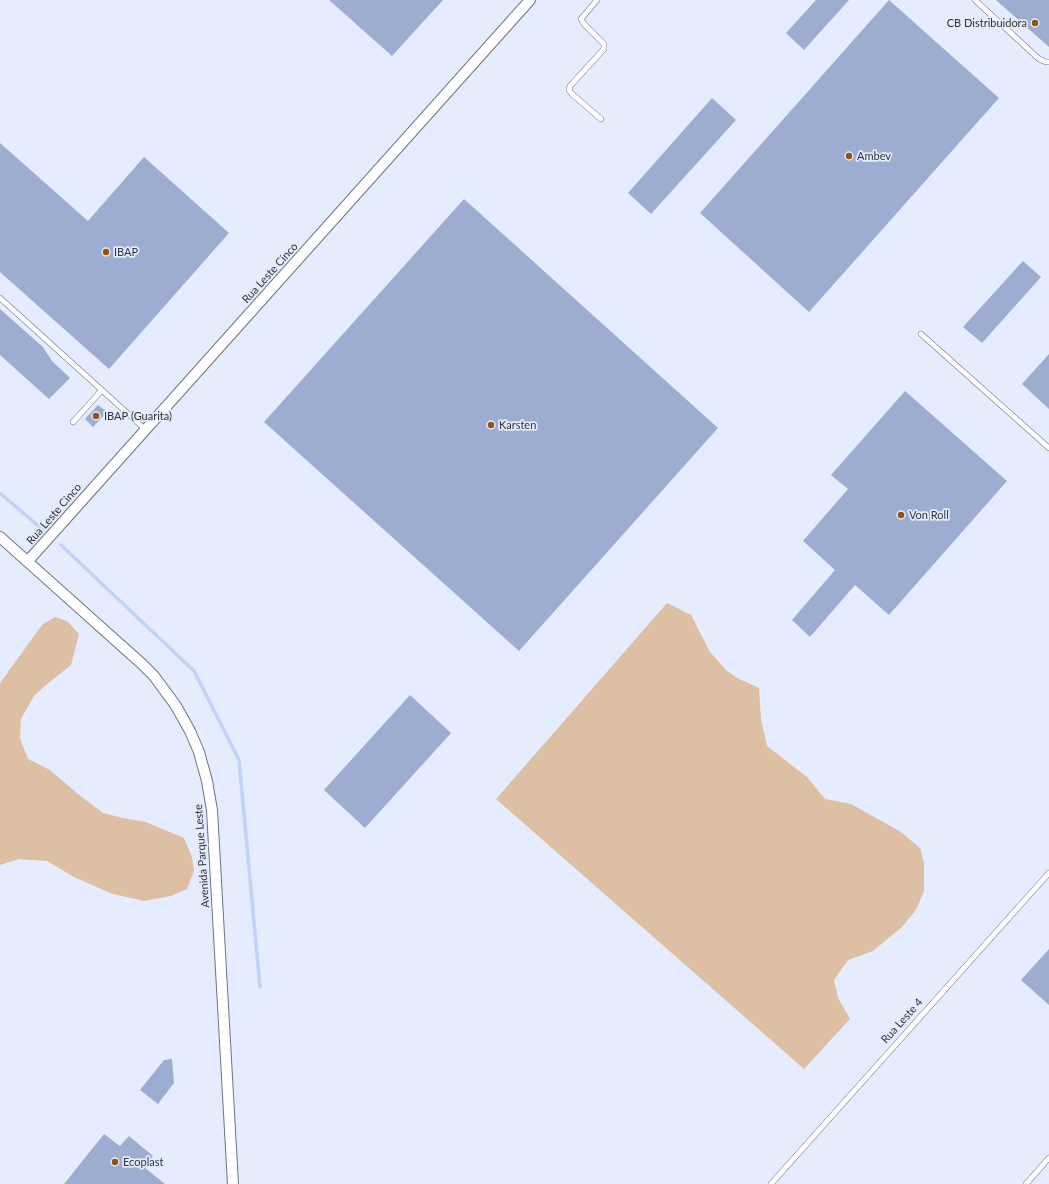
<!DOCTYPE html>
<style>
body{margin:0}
canvas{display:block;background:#e4ecfd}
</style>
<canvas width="1049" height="1184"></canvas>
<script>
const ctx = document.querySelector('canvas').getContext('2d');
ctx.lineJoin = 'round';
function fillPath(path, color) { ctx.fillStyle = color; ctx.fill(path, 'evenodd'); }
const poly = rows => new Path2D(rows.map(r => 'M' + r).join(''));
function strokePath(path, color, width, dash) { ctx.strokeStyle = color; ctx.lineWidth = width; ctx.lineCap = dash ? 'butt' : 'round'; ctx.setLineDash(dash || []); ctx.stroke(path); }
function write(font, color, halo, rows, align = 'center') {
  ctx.font = font + ' Lato,sans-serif'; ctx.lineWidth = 3.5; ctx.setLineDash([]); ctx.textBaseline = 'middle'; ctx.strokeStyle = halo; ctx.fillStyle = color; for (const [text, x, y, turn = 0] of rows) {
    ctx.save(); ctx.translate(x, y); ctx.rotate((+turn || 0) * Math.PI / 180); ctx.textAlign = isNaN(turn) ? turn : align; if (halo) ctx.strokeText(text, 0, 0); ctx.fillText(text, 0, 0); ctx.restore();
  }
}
fillPath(poly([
 [667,603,691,615,710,652,727,671,737,678,759,688,761,719,767,746,807,777,825,799,851,804,901,832,920,848,924,863,924,891,916,910,902,927,873,951,848,960,834,980,838,998,850,1019,804,1069,496,799],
 [55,617,67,621,79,634,71,665,46,685,34,696,21,719,20,738,28,759,50,770,78,794,103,813,123,818,146,822,184,838,192,857,194,871,187,889,171,896,144,901,113,894,74,877,47,861,19,859,0,865,0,683,42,625]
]), '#ddc0a3');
strokePath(poly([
 [0,493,43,530],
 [61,545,194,671,239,760,260,987]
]), '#c3d2f8', 3.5);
fillPath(poly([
 [329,0,443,0,392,56],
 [816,0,849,0,804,50,786,33],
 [889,0,999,98,809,312,700,213],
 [996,0,1049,0,1049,47],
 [712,98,736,120,651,214,628,193],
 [0,143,88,221,144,157,229,233,109,369,0,272],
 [464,199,718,428,519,651,264,422],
 [1023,261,1041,277,982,343,963,327],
 [0,309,43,347,52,361,70,378,49,399,0,355],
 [1049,354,1049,409,1022,384],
 [905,391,1007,481,889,615,855,585,810,637,792,620,835,570,803,541,848,489,831,475],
 [98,405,107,412,93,427,85,419],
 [410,695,451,733,365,828,324,790],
 [1049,949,1049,1005,1021,980],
 [172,1059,174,1083,158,1104,140,1090,164,1060],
 [104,1134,120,1146,129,1136,153,1156,144,1167,165,1184,64,1184]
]), '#9dacd1');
const service = poly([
 [597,0,581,19,584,24,604,44,604,49,570,86,569,90,572,94,601,119],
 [975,0,1039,59,1046,62,1049,62],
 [0,298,146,430],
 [921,334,1049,448],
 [73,422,101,391],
 [771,1184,1049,873],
 [1026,1184,1049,1158]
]);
const minor = poly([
 [0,537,142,664,154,676,176,706,190,731,199,752,207,781,212,810,233,1184],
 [28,561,530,0]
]);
strokePath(service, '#6b7385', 6);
strokePath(minor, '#6b7385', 12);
strokePath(service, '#fff', 5);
strokePath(minor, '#fff', 10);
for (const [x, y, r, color] of [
 [1035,23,4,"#8e570d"],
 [849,156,4,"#8e570d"],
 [106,252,4,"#8e570d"],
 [96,416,4,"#8e570d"],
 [491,425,4,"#8e570d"],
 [901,515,4,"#8e570d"],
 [115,1162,4,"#8e570d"]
]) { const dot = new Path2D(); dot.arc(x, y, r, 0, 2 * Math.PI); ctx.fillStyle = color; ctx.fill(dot); strokePath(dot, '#e4ecfd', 1.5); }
write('11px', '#2f333b', '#e4ecfd', [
 ["CB Distribuidora",1027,23,"right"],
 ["Ambev",857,156],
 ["IBAP",114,252],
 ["IBAP (Guarita)",104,416],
 ["Karsten",499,425],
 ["Von Roll",909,515],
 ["Ecoplast",123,1162]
], 'left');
write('11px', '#2f333b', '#e4ecfd', [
 ["Rua Leste Cinco",270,273,-48],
 ["Rua Leste Cinco",54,514,-49],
 ["Avenida Parque Leste",202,856,-94],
 ["Rua Leste 4",902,1021,-48]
]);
</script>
